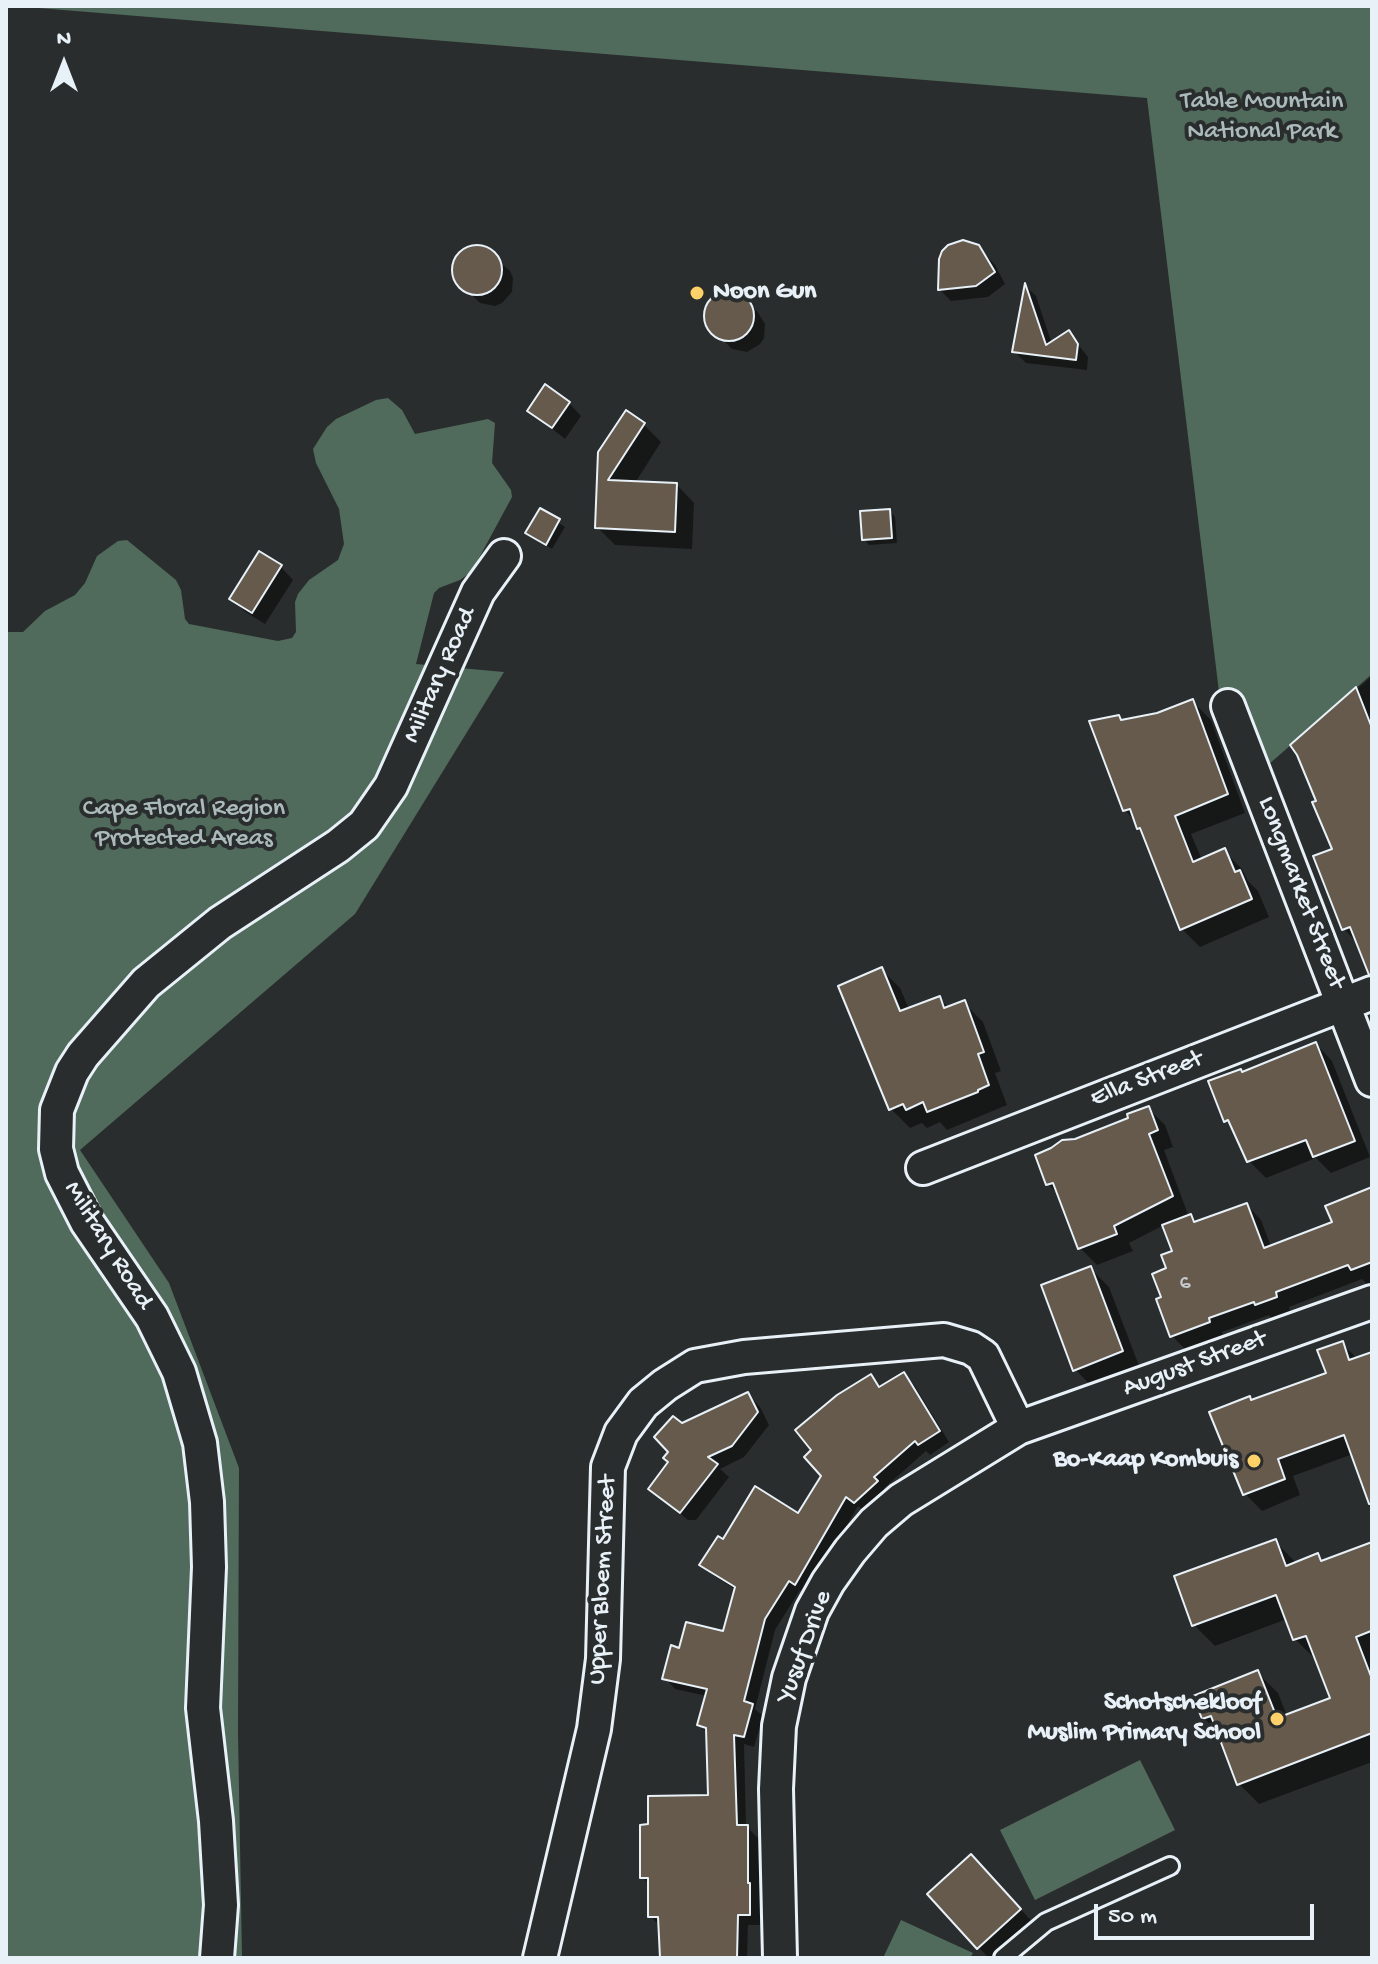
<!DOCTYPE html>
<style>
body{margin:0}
#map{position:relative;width:1378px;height:1964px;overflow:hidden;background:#2a2d2e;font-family:"Gochi Hand",sans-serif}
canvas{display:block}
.frame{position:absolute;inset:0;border:8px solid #e8f1f8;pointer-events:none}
.north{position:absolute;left:24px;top:24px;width:80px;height:80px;-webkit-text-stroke:6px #2a2d2e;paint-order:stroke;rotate:0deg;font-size:22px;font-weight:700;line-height:32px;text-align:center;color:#e8f1f8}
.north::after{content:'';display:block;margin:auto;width:28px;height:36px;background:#e8f1f8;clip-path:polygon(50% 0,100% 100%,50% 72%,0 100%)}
.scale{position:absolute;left:1094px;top:1904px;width:220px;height:36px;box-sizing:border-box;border:4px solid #e8f1f8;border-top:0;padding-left:10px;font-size:24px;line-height:28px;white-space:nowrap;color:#e8f1f8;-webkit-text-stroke:6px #2a2d2e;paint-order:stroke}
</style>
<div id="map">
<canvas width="1378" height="1964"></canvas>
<div class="frame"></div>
<div class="north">N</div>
<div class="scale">50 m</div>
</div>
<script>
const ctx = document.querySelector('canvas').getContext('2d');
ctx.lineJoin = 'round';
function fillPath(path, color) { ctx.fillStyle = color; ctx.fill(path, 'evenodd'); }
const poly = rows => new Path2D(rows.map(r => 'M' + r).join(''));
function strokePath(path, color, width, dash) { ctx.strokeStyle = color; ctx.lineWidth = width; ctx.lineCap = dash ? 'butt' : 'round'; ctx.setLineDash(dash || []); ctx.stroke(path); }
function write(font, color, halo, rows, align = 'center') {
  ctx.font = font + ' "Gochi Hand",sans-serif'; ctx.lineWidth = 8; ctx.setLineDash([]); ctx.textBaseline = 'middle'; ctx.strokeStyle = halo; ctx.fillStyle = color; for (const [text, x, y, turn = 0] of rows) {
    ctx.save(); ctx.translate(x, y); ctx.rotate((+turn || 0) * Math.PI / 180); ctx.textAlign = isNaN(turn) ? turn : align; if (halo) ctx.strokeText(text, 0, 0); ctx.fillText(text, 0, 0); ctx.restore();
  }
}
fillPath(poly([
 [14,6,1372,6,1372,674,1252,779,1223,725,1147,98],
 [388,398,402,410,415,434,488,419,495,423,492,463,511,490,512,497,472,571,460,580,439,588,434,593,416,664,504,672,355,914,80,1150,169,1283,239,1468,238,1732,242,1958,6,1958,6,632,23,632,45,611,75,595,85,583,97,556,118,541,127,540,176,580,181,590,185,619,189,624,278,641,292,638,296,632,295,602,298,594,309,580,338,560,344,544,339,509,316,463,313,449,327,427,336,419,376,400],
 [1140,1760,1175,1830,1035,1900,1000,1830],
 [901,1920,973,1953,970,1958,883,1958]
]), '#506b5b');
fillPath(poly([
 [469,248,484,248,510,271,513,278,512,292,502,303,495,306,480,303,456,279,455,264,458,258],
 [983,252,995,265,1005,284,988,297,951,301,940,290],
 [1027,287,1036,296,1052,344,1069,333,1088,357,1087,370,1026,363,1015,352],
 [721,294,736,294,757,311,765,324,764,338,760,344,747,352,732,349,708,325,707,310,710,304],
 [569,403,581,416,565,439,530,411],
 [644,425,661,442,635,483,677,485,694,503,692,549,615,545,597,527,600,453],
 [540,510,565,527,552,549,527,533],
 [890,511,895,517,897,543,869,545,864,539],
 [281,567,293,580,265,624,244,611,232,598],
 [1371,677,1372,677,1372,959,1344,929,1334,850,1319,802,1299,754,1292,746],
 [1192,701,1211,720,1245,813,1191,834,1202,860,1224,851,1242,869,1248,881,1258,891,1269,917,1200,947,1182,929,1144,832,1125,810,1118,717,1122,721,1158,715],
 [881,969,900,988,909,1009,939,998,949,1008,964,1003,983,1022,1001,1071,995,1073,1007,1105,947,1130,940,1122,927,1128,922,1123,910,1128,891,1109],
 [1316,1044,1332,1061,1370,1157,1331,1173,1316,1158,1266,1178,1249,1161,1234,1129,1226,1120,1242,1074],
 [1148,1108,1165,1125,1173,1147,1164,1150,1189,1217,1197,1223,1247,1205,1261,1220,1271,1247,1334,1223,1372,1195,1372,1282,1367,1284,1362,1279,1289,1307,1290,1311,1271,1318,1269,1315,1222,1332,1223,1336,1186,1350,1172,1336,1164,1298,1175,1252,1164,1225,1129,1243,1133,1251,1097,1265,1080,1248,1060,1196,1048,1184,1075,1141,1131,1119],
 [1090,1268,1109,1287,1141,1371,1094,1389,1075,1369],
 [1342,1344,1358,1359,1372,1354,1372,1511,1359,1478,1361,1477,1353,1454,1293,1476,1300,1495,1262,1511,1245,1494,1252,1401,1328,1374],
 [903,1374,914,1385,949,1442,930,1455,926,1451,884,1488,887,1493,865,1512,858,1506,807,1594,800,1590,775,1630,755,1709,763,1716,754,1747,744,1744,746,1826,758,1838,760,1896,760,1925,748,1925,747,1958,662,1958,660,1926,650,1916,650,1885,642,1877,710,1797,708,1734,699,1725,707,1696,675,1689,665,1678,681,1650,725,1634,736,1590,713,1575,702,1564,724,1542,798,1516,824,1476,871,1376,882,1387],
 [748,1394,760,1407,769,1425,744,1457,720,1469,729,1477,696,1520,688,1520,651,1489,671,1463],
 [1275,1541,1297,1564,1318,1556,1324,1562,1358,1549,1372,1563,1372,1762,1259,1804,1239,1784,1220,1735,1204,1718,1258,1673,1278,1693,1287,1716,1332,1699,1316,1660,1295,1639,1287,1619,1215,1646,1194,1625,1177,1578],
 [990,1876,1039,1929,1006,1958,989,1958,978,1947]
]), '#0007');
const building = poly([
 [963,240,979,245,995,272,976,286,938,290,939,259,942,251,948,245,963,240],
 '452 270a25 25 0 1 1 50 0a25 25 0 1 1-50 0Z',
 [1025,283,1046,345,1069,330,1078,344,1076,360,1012,352,1025,283],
 '704 316a25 25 0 1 1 50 0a25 25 0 1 1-50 0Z',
 [545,384,570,402,552,428,527,411,545,384],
 [626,410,645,423,608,480,677,483,675,532,595,528,598,452,626,410],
 [540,508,560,519,546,545,525,533,540,508],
 [890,509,892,538,862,540,860,511,890,509],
 [259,551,282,565,252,613,229,599,259,551],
 [1356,687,1372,728,1372,974,1369,975,1350,927,1342,930,1313,856,1332,849,1312,802,1316,801,1297,755,1290,745,1356,687],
 [1193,699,1228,794,1175,816,1193,862,1225,848,1235,872,1240,870,1252,899,1180,930,1140,828,1137,829,1130,809,1123,811,1089,721,1119,715,1121,720,1157,713,1193,699],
 [882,967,900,1011,940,996,944,1008,965,1000,984,1052,978,1054,989,1085,978,1090,978,1092,927,1112,923,1102,906,1110,903,1104,889,1110,838,986,882,967],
 [1316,1042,1355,1141,1313,1157,1306,1140,1247,1162,1228,1120,1224,1122,1208,1081,1241,1069,1242,1072,1316,1042],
 [1149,1106,1158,1130,1149,1134,1173,1196,1114,1226,1117,1234,1078,1249,1053,1183,1046,1185,1035,1155,1051,1148,1062,1140,1075,1139,1128,1118,1127,1114,1149,1106],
 [1372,1187,1372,1262,1351,1270,1348,1265,1276,1292,1277,1297,1255,1305,1254,1302,1209,1318,1210,1322,1170,1337,1156,1299,1161,1297,1152,1274,1166,1268,1161,1255,1172,1251,1162,1225,1191,1214,1194,1222,1247,1203,1264,1248,1332,1222,1325,1206,1372,1187],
 [1091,1266,1123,1351,1073,1371,1041,1285,1091,1266],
 [1343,1341,1349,1360,1372,1352,1372,1504,1369,1504,1344,1435,1278,1459,1285,1479,1243,1495,1209,1412,1250,1396,1251,1400,1326,1373,1317,1350,1343,1341],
 [904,1372,940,1431,918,1445,915,1441,874,1477,878,1481,854,1503,846,1497,795,1585,789,1581,765,1619,744,1701,753,1704,744,1737,734,1735,737,1825,748,1825,748,1883,750,1883,750,1915,738,1915,737,1958,660,1958,658,1917,648,1917,648,1878,640,1878,640,1825,648,1824,648,1796,708,1795,706,1728,697,1725,707,1689,662,1679,671,1645,679,1648,686,1622,723,1631,735,1587,699,1565,718,1536,723,1539,755,1486,798,1513,821,1476,804,1457,811,1450,795,1430,837,1395,871,1374,879,1387,904,1372],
 [748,1392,758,1412,732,1446,708,1457,718,1464,680,1513,648,1489,668,1462,663,1458,668,1452,654,1437,673,1416,682,1423,748,1392],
 [1276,1539,1286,1566,1318,1553,1321,1561,1372,1542,1371,1631,1356,1637,1372,1679,1372,1733,1237,1785,1211,1716,1202,1719,1193,1696,1258,1670,1277,1718,1330,1698,1306,1636,1293,1640,1276,1595,1192,1626,1174,1576,1276,1539],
 [971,1854,1021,1909,977,1949,927,1894,971,1854]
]);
fillPath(building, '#655a4c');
strokePath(building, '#e8f1f8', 2);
const service = poly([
 [1003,1958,1046,1922,1170,1866]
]);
const minor = poly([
 [1228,706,1372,1080],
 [923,1168,1372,993],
 [217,1958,221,1905,216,1821,203,1708,209,1567,207,1502,200,1443,179,1372,152,1317,87,1222,62,1173,56,1149,57,1110,72,1072,83,1055,146,983,220,923,338,846,364,825,391,786,478,592,504,556],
 [540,1958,594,1729,603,1659,608,1467,621,1433,643,1403,665,1385,695,1366,744,1357,944,1340,971,1348,983,1356,1018,1428],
 [780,1958,776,1789,779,1726,789,1678,812,1611,828,1582,850,1551,874,1523,901,1500,1018,1428,1372,1302]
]);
strokePath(service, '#e8f1f8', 22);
strokePath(minor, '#e8f1f8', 38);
strokePath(service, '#2a2d2e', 16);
strokePath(minor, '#2a2d2e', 32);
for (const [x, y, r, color] of [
 [697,293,8,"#ffd166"],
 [1254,1461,8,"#ffd166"],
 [1277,1719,8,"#ffd166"]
]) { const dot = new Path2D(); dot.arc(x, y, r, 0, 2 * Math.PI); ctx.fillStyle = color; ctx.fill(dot); strokePath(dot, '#2a2d2e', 3); }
write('22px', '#c7cbcd', null, [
 ["6",1185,1285]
]);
write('26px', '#abbbb9', '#2a2d2e', [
 ["Table Mountain",1262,103],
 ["National Park",1262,133],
 ["Cape Floral Region",184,810],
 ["Protected Areas",184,840]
]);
write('bold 26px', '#e8f1f8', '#2a2d2e', [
 ["Noon Gun",713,293,"left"],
 ["Bo-Kaap Kombuis",1238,1461],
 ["Schotschekloof",1261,1704],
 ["Muslim Primary School",1261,1734]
], 'right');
write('26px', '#e8f1f8', '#2a2d2e', [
 ["Military Road",441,676,-66],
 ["Longmarket Street",1300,893,69],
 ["Ella Street",1147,1080,-21],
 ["Military Road",107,1246,58],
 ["August Street",1195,1365,-20],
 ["Upper Bloem Street",604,1580,-87],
 ["Yusuf Drive",806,1647,-70]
]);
</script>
